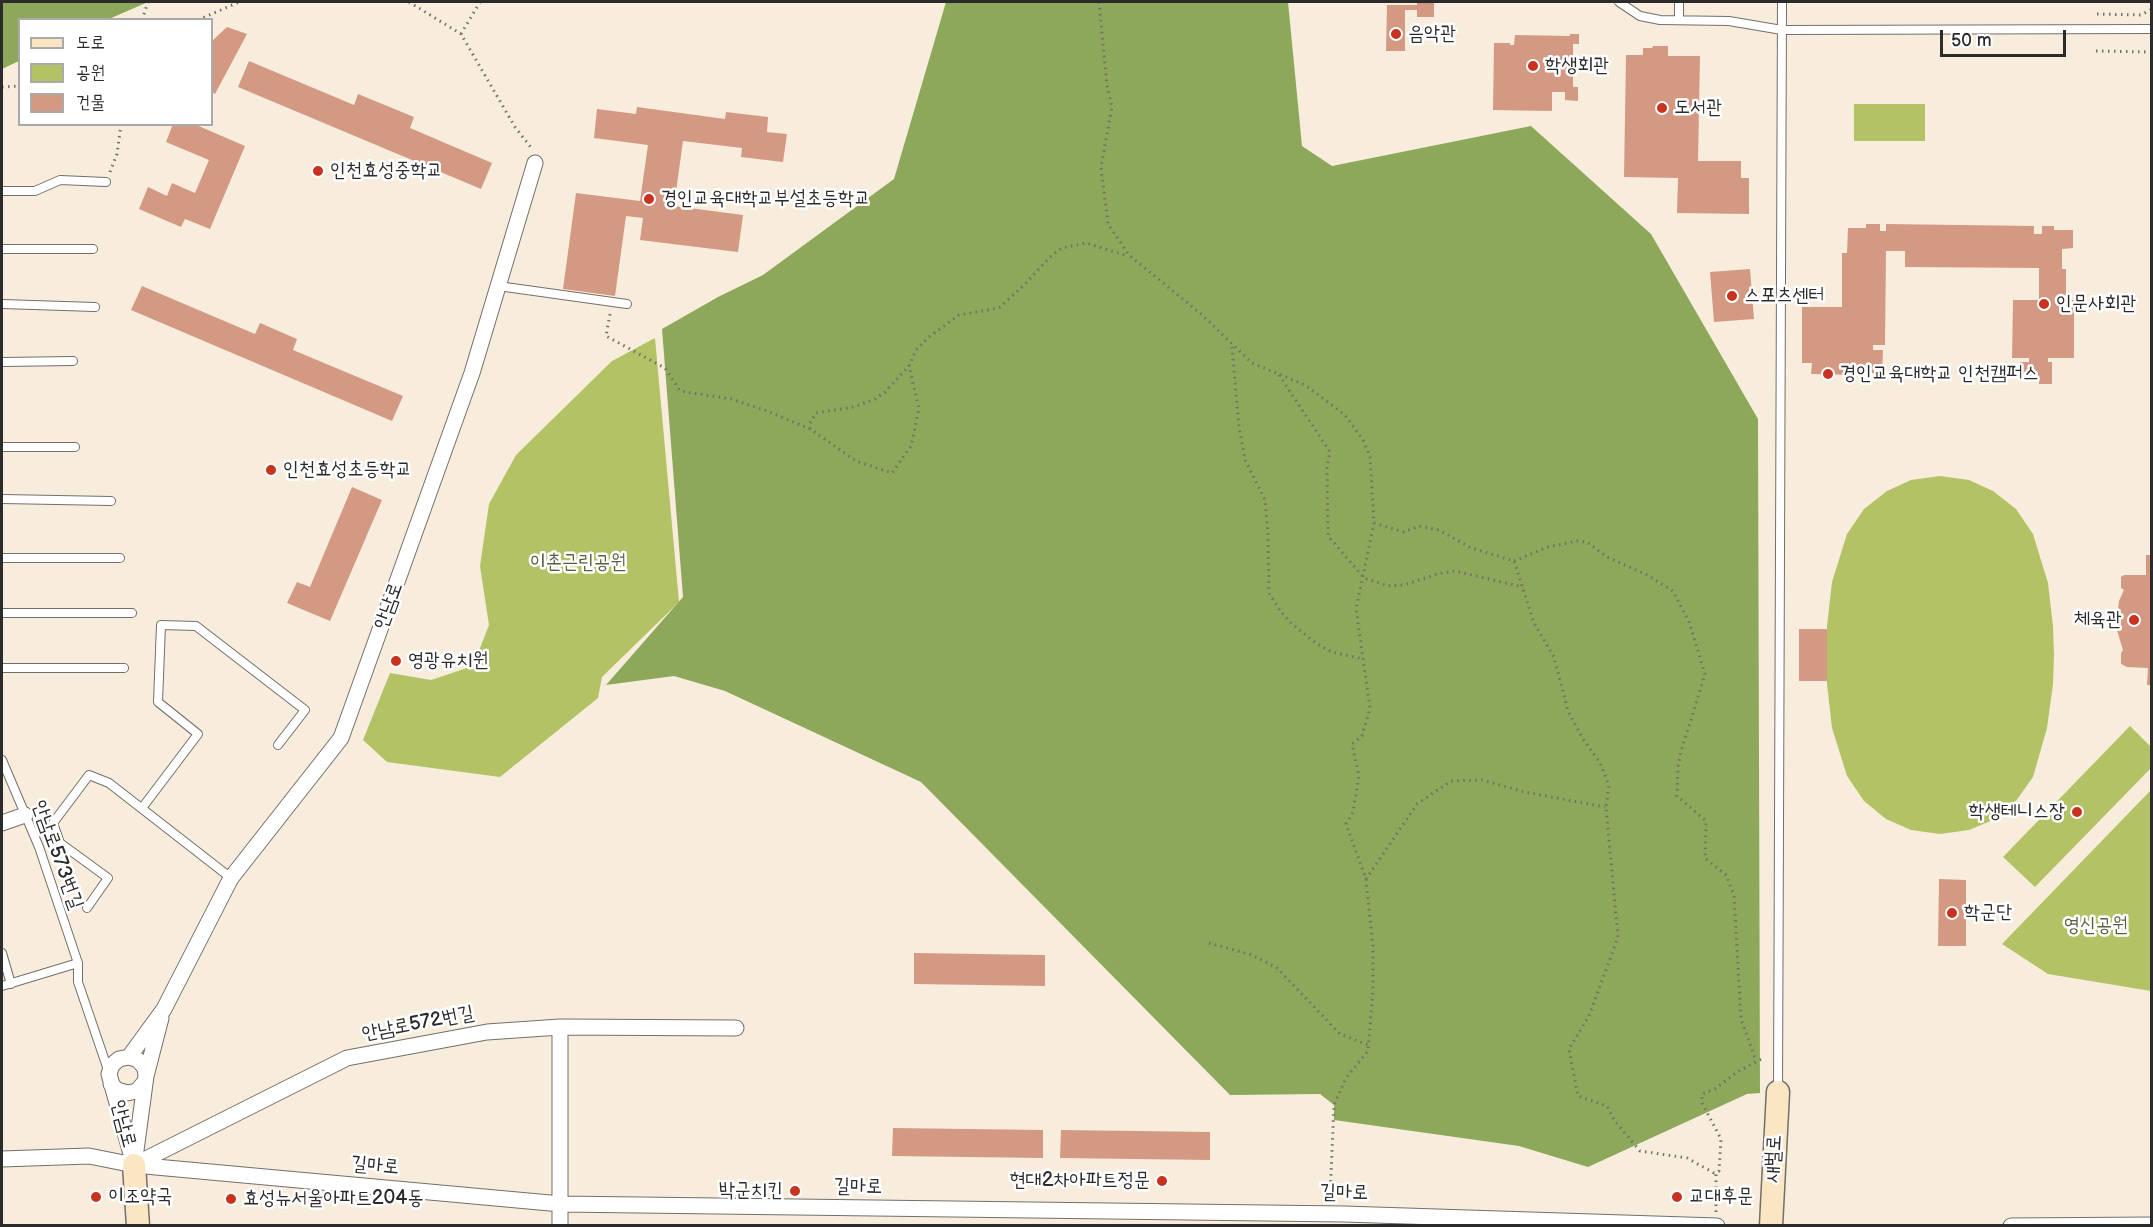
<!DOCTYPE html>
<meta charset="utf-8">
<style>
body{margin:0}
#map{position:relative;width:2153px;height:1227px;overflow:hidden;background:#f8eddc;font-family:"Balsamiq Sans","Poor Story",sans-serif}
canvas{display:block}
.frame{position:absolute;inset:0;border:3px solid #2b2b2b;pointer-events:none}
.legend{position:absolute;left:18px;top:18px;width:195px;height:108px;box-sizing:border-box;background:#fff;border:2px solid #aaa;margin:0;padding:8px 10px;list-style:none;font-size:18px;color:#2b2b2b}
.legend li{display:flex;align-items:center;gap:12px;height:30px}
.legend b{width:30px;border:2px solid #aaa}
.scale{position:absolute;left:1940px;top:30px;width:126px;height:27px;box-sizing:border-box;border:3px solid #2b2b2b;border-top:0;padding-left:8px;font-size:18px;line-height:21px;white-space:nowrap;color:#2b2b2b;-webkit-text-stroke:4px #fff;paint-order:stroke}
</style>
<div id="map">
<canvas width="2153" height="1227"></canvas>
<div class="frame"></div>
<ul class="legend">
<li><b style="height:8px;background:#fbe6c4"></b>도로</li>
<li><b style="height:16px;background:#b2c265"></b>공원</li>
<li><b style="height:16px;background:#d39983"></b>건물</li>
</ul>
<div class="scale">50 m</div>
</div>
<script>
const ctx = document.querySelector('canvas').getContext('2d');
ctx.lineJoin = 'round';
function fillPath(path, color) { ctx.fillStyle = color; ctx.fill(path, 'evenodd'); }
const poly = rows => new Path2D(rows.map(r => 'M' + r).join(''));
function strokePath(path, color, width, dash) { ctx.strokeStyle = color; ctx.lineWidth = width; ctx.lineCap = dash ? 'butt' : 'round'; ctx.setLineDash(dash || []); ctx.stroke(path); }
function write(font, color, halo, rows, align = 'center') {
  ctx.font = font + ' "Balsamiq Sans","Poor Story",sans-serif'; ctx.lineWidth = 5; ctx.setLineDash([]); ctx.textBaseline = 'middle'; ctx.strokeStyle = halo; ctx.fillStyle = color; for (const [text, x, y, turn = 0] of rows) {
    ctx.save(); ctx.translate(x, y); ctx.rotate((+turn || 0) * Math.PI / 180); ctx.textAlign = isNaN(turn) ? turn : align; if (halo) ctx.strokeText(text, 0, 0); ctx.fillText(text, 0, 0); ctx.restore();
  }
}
fillPath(poly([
 [1854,104,1925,104,1925,141,1854,141],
 [655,338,679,602,602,677,598,698,500,777,387,762,363,740,390,673,431,680,473,666,489,625,480,566,489,504,516,455,612,361],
 [1940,476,1969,480,1993,491,2016,509,2033,534,2048,583,2053,626,2054,655,2053,684,2047,728,2033,777,2016,801,1993,820,1969,830,1940,834,1911,830,1886,819,1864,801,1847,776,1832,728,1827,684,1827,626,1832,582,1847,534,1864,509,1887,491,1911,480],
 [2130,726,2151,747,2151,768,2035,887,2003,857],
 [2151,790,2151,991,2048,974,2002,944]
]), '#b2c265');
fillPath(poly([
 [2,2,148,2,109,19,20,20,19,61,2,69],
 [946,2,1288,2,1302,146,1332,166,1531,126,1651,234,1758,419,1760,1093,1747,1094,1588,1167,1519,1146,1334,1120,1334,1105,1320,1094,1230,1095,921,782,725,691,674,676,606,685,683,597,662,329,718,297,763,275,894,179]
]), '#8da85a');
fillPath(poly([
 [1417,2,1434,2,1434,17,1417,17,1417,10,1405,10,1405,51,1386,51,1387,5,1417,5],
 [227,27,247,34,215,94,212,92,212,41],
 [1570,34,1579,34,1579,44,1573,44,1573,87,1578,87,1578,101,1565,100,1565,92,1552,92,1552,111,1493,110,1494,43,1510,43,1510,45,1514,45,1515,35,1570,36],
 [1653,46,1668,46,1668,56,1700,56,1698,161,1741,161,1741,178,1749,178,1749,214,1677,213,1678,178,1624,177,1626,55,1643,55,1643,48,1652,48],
 [249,61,354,105,358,94,414,117,410,128,492,163,481,189,238,87],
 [637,107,725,119,726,112,768,117,767,132,787,134,783,162,741,157,742,148,683,141,674,206,743,215,738,252,640,240,643,218,626,216,615,296,563,289,576,193,640,201,648,145,594,138,597,109,636,114],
 [173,124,194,124,245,146,210,229,185,219,181,227,139,209,148,187,167,196,172,183,195,193,209,160,166,142],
 [1866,224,1880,224,1880,231,1886,231,1886,224,2034,226,2034,234,2042,234,2042,226,2054,226,2054,230,2073,230,2073,248,2062,249,2062,269,2066,269,2066,300,2074,300,2074,358,2048,358,2048,362,2052,362,2052,384,2039,384,2039,376,2036,375,2036,381,2020,380,2020,362,2029,362,2029,358,2012,358,2013,300,2039,300,2039,268,1905,267,1905,251,1886,251,1885,345,1873,345,1873,350,1883,350,1882,373,1863,373,1863,375,1811,374,1812,363,1802,363,1802,307,1842,307,1842,253,1847,253,1848,228,1866,228],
 [1750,269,1754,319,1714,322,1710,272],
 [142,286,255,334,260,323,297,339,293,350,403,396,392,421,131,310],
 [352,487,382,500,330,621,287,603,297,582,310,587],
 [2146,555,2152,555,2152,685,2147,685,2148,668,2127,667,2121,664,2121,653,2123,650,2116,627,2119,601,2124,590,2121,588,2121,577,2124,575,2146,575],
 [1799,629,1827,629,1827,681,1799,681],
 [1939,879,1966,880,1966,946,1938,946],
 [914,953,1045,955,1045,986,914,984],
 [893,1128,1043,1130,1043,1158,892,1156],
 [1061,1130,1210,1132,1210,1160,1060,1158]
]), '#d39983');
const lane = poly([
 [1619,2,1640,16,1660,20,1729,21,1782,30,2152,29],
 [1679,20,1679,2],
 [2,191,35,191,60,180,106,182],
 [2,249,93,249],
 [498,286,627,304],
 [2,304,95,307],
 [2,362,73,361],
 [2,447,75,447],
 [2,499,111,501],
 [2,558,120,558],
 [2,613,132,613],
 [2,668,124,668],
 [2,760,39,847,78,963,78,982,108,1070],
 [142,808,198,734,158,702,161,625,196,626,305,710,278,745],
 [87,908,108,878,60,843,53,823,89,775,109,783,231,878],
 [2,953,11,984],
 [2,986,78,963],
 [1778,1091,1782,2]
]);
const street = poly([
 [2,823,25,815],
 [560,1027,560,1226],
 [129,1057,164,1009,231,878,341,738,472,373,535,163],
 [129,1057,138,1060,145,1068,146,1076,134,1165,109,1074,112,1065,119,1059,129,1057],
 [146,1076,161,1018],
 [111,1084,117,1090,127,1093,137,1091,143,1084],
 [2,1159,89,1156,134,1165,561,1204,1344,1214,1717,1226],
 [134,1165,347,1058,487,1032,560,1027,736,1028],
 [2011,1226,2152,1225]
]);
const secondary = poly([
 [134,1165,138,1226],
 [1771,1226,1778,1092]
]);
strokePath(lane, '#736f69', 10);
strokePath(street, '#736f69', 17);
strokePath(secondary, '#736f69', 25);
strokePath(poly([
 [409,2,461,34,515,127,532,149],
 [1099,2,1107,85,1112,107,1101,167,1108,224,1129,255,1201,314,1252,363,1305,385,1345,415,1363,440,1370,456,1374,523,1356,609,1370,708,1362,736,1352,744,1359,776,1353,812,1346,824,1366,879,1373,947,1373,990,1368,1051,1346,1078,1334,1105,1330,1198],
 [2097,14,2141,15,2152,9],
 [142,20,148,2],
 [198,20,239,2],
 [461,34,480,2],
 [2096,51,2152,52],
 [2,87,20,86],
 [110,172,117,154,121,124],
 [610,314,606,336,665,368,680,391,731,399,767,411,810,429,856,461,892,473,911,446,919,409,909,366,916,350,929,337,959,315,999,308,1024,285,1050,257,1062,248,1086,243,1128,256],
 [1232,347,1239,427,1245,460,1265,500,1268,534,1269,593,1281,612,1292,624,1317,644,1332,652,1363,659],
 [1279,375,1330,452,1327,467,1328,536,1364,578,1388,586,1404,585,1437,574,1455,571,1523,587],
 [810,429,810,423,816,413,854,407,875,399,885,392,909,366],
 [1374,523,1404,532,1419,526,1439,530,1471,548,1514,561,1534,623,1554,657,1568,711,1583,739,1600,763,1609,785,1606,807,1618,937,1589,1016,1569,1049,1578,1096,1607,1106,1614,1120,1640,1151,1687,1158,1714,1173,1719,1171,1721,1139,1702,1103,1702,1094,1715,1089,1737,1072,1765,1057],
 [1514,561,1548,547,1577,541,1587,542,1607,557,1647,575,1673,591,1689,622,1705,674,1681,752,1678,766,1677,796,1706,821,1705,858,1726,875,1734,895,1741,1019,1756,1061],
 [1366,879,1417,804,1451,781,1482,780,1525,792,1605,807],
 [1209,943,1252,955,1277,968,1340,1034,1368,1045],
 [1716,1212,1716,1172]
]), '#736f69', 3, [1.5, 4.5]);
strokePath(lane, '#fff', 8);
strokePath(street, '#fff', 15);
strokePath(secondary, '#fbe6c4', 22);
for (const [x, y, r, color] of [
 [1396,34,6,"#c8321e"],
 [1533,66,6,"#c8321e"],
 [1662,108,6,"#c8321e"],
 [318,171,6,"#c8321e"],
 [649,199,6,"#c8321e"],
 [1732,296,6,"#c8321e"],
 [2044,304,6,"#c8321e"],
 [1828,374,6,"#c8321e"],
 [271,470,6,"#c8321e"],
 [2134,620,6,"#c8321e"],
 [396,661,6,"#c8321e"],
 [2077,812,6,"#c8321e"],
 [1952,913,6,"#c8321e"],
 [1162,1181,6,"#c8321e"],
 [795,1191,6,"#c8321e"],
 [96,1197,6,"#c8321e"],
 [1677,1197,6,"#c8321e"],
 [231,1199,6,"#c8321e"]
]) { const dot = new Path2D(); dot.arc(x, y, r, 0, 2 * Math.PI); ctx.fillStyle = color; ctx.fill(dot); strokePath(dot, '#fff', 2); }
write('20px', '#2b2b2b', '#fff', [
 ["음악관",1408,34],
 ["학생회관",1545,66],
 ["도서관",1674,108],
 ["인천효성중학교",330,171],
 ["경인교육대학교부설초등학교",661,199],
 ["스포츠센터",1744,296],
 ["인문사회관",2056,304],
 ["경인교육대학교 인천캠퍼스",1840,374],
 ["인천효성초등학교",283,470],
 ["체육관",2122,620,"right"],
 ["영광유치원",408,661],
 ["학생테니스장",2065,812,"right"],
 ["학군단",1964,913],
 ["현대2차아파트정문",1150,1181,"right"],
 ["박군치킨",783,1191,"right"],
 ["이조약국",108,1197],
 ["교대후문",1689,1197],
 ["효성뉴서울아파트204동",243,1199]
], 'left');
write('20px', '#5a603f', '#fff', [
 ["이촌근린공원",578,563],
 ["영신공원",2096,926]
]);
write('20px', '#2b2b2b', '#fff', [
 ["안남로",389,606,-70],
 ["안남로573번길",57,855,70],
 ["안남로572번길",418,1024,-11],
 ["안남로",123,1124,75],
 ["새벌로",1774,1159,-87],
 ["길마로",375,1166,5],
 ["길마로",858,1187,1],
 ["길마로",1344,1193,1]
]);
</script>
